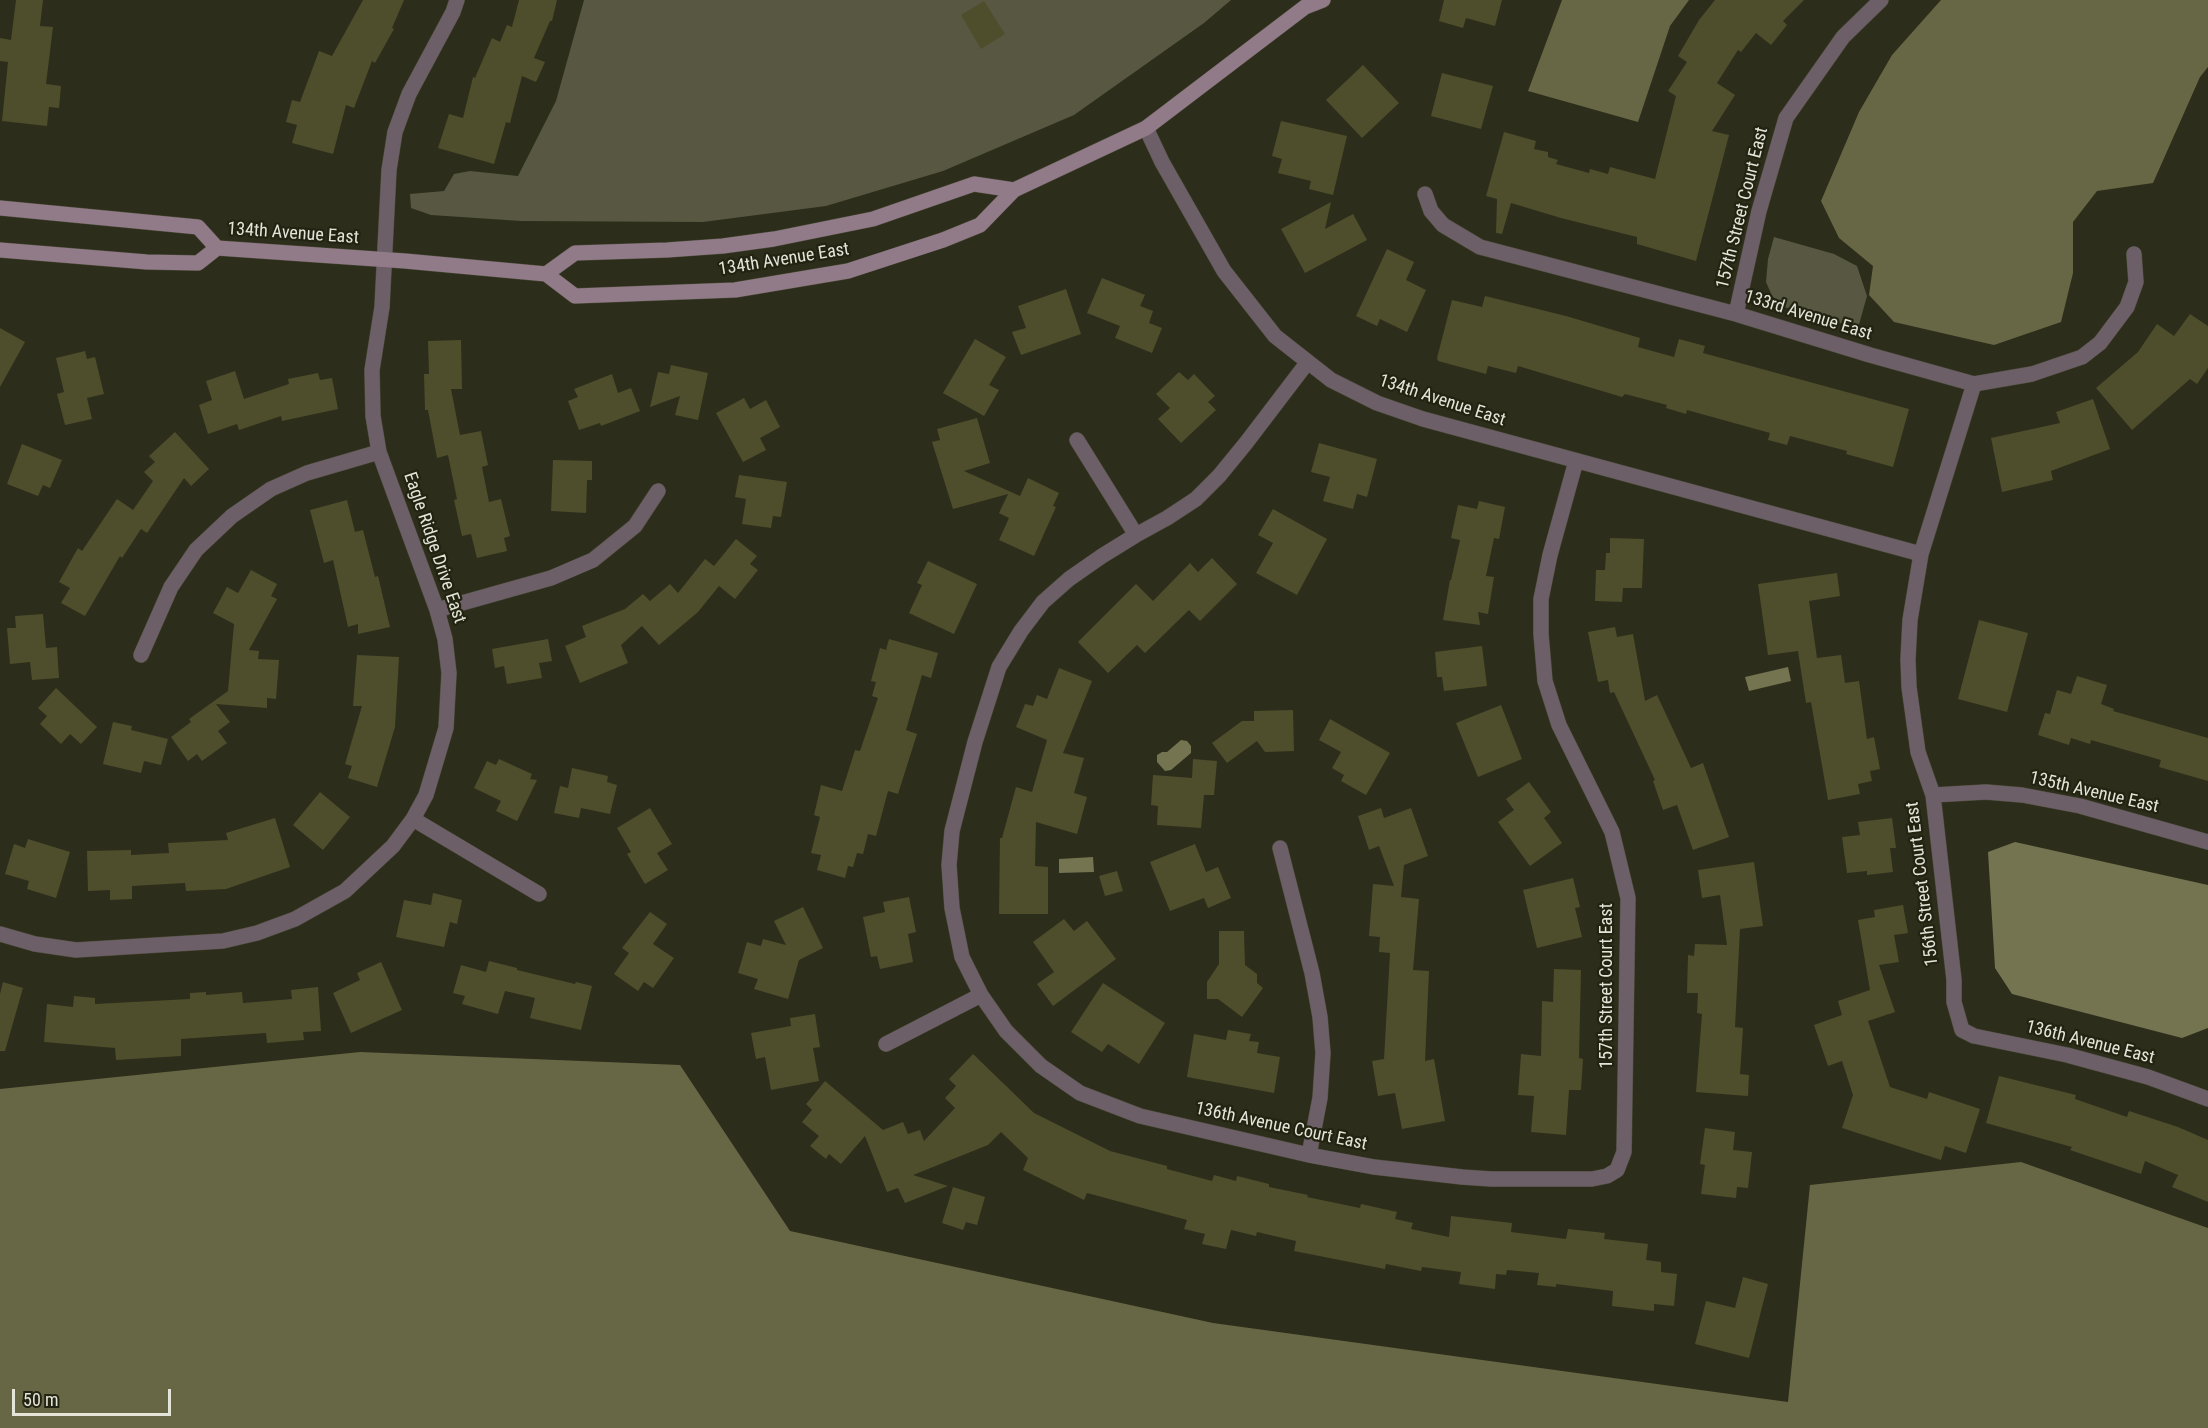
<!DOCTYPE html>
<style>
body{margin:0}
#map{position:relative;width:2208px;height:1428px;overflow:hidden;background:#2d2d1b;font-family:"Roboto Condensed",sans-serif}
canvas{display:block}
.scale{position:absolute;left:12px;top:1389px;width:159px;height:27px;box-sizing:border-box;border:3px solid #e4e4d9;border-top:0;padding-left:8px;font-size:18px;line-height:21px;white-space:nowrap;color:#e4e4d9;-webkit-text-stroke:4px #232311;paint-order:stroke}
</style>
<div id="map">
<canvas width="2208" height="1428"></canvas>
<div class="scale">50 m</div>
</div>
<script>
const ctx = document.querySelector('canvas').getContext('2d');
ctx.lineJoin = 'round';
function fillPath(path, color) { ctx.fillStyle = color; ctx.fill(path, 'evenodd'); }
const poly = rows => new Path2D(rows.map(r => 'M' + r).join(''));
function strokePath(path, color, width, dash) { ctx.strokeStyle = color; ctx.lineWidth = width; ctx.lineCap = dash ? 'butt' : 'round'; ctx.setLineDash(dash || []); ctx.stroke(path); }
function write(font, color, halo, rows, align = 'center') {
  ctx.font = font + ' "Roboto Condensed",sans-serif'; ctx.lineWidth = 4.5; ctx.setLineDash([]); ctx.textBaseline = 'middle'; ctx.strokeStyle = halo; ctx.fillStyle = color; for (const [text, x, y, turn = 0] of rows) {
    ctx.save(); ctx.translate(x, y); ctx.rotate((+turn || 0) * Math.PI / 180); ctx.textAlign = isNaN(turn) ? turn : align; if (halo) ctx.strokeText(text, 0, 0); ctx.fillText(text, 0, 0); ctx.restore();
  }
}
fillPath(poly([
 [584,0,1231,0,1204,23,1074,115,943,171,826,206,703,222,521,221,431,215,411,208,410,194,444,191,454,174,470,171,518,176,556,101],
 [1774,237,1834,254,1857,266,1867,296,1858,328,1784,307,1772,296,1766,282,1768,259]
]), '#575742');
fillPath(poly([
 [1562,0,1689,0,1670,26,1638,122,1528,91],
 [1941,0,2208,0,2208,67,2200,77,2153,183,2097,191,2073,222,2073,273,2061,322,1994,345,1894,322,1869,295,1873,266,1839,238,1821,201,1859,112,1892,55],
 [360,1052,680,1065,790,1231,1213,1323,1788,1402,1810,1185,2021,1162,2208,1228,2208,1428,0,1428,0,1089]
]), '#676745');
fillPath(poly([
 [1788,667,1791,681,1749,691,1745,677],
 [1181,740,1187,741,1191,746,1191,753,1171,770,1165,771,1157,762,1157,755,1162,752,1167,752],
 [2015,842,2208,885,2208,1028,2182,1038,2012,994,1995,968,1988,852],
 [1093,857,1094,872,1059,873,1059,859]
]), '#747451');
fillPath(poly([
 [16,0,43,0,40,26,53,27,46,84,61,86,59,108,49,107,47,126,2,121,8,62,0,61,0,38,11,40],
 [363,0,404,0,392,28,394,29,375,63,372,61,354,108,346,105,333,154,292,143,297,125,286,122,292,100,300,102,319,51,332,56],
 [519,0,557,0,552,21,550,21,534,58,545,62,536,82,522,76,510,123,506,122,494,164,438,148,449,114,463,118,473,77,475,78,492,38,500,42,507,25,512,27],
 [1444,0,1502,0,1495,26,1466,18,1463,28,1439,21],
 [1715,0,1804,0,1783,21,1787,25,1771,45,1756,33,1741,52,1738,50,1717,83,1735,95,1712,131,1729,135,1696,261,1637,244,1637,237,1561,218,1511,203,1502,234,1496,233,1497,199,1486,196,1504,132,1536,141,1534,149,1548,152,1548,157,1558,160,1556,164,1589,173,1590,169,1608,174,1610,167,1655,179,1676,96,1668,91,1687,62,1678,56,1699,20],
 [984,1,1005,34,981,49,961,15],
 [1363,65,1399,103,1362,138,1326,100],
 [1442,73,1493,86,1481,129,1431,116],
 [1281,121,1347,136,1333,195,1309,189,1311,181,1278,173,1282,159,1272,156],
 [1331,202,1325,229,1353,214,1367,240,1305,273,1281,229],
 [1387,249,1414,262,1406,280,1426,290,1407,332,1380,319,1377,326,1356,316],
 [1102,278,1145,295,1140,306,1153,311,1149,323,1162,328,1152,353,1115,338,1120,326,1087,313],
 [1066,289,1081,334,1021,355,1012,332,1026,328,1018,306],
 [1485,296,1566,316,1640,338,1638,347,1674,357,1679,339,1705,346,1703,353,1909,409,1893,467,1846,454,1847,451,1790,436,1787,445,1768,440,1770,433,1687,410,1686,414,1666,408,1667,405,1625,394,1622,397,1518,366,1516,373,1488,366,1486,374,1438,361,1437,358,1452,300,1482,307],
 [2190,314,2208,326,2208,368,2197,384,2190,379,2132,430,2096,388,2138,352,2157,324,2174,336],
 [0,328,25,342,0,387],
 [975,339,1006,357,989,385,999,390,984,416,943,393],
 [461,340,462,389,451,389,460,435,481,431,488,465,482,467,489,502,501,499,510,536,504,538,507,551,477,558,471,534,462,536,454,500,457,499,448,455,437,458,428,410,425,410,424,374,429,374,428,341],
 [85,351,87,359,95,357,104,394,87,398,92,419,65,425,57,394,64,392,56,358],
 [671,365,708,373,698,420,675,415,680,396,650,407,658,372,669,374],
 [235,371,244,399,289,384,288,379,318,373,320,380,332,378,338,409,282,421,281,416,239,430,237,424,208,434,199,405,212,400,206,381],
 [1179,372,1188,380,1194,374,1215,396,1208,402,1216,410,1181,443,1158,419,1170,408,1156,394],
 [612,374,618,393,631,388,640,411,601,426,600,423,579,430,568,401,578,397,574,389],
 [744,398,750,409,766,400,780,427,760,438,766,450,743,462,716,413],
 [2093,399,2110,449,2051,471,2053,480,2002,492,1991,438,2060,423,2056,412],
 [977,418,990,463,964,471,1020,496,1028,478,1059,493,1053,506,1056,507,1034,556,999,540,1009,518,999,513,1008,494,953,509,932,442,940,440,937,429],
 [175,432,209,469,191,486,184,478,147,533,141,529,122,558,120,556,85,616,61,603,70,588,59,582,78,548,82,551,117,499,133,510,153,481,144,472,155,462,149,456],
 [1319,443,1377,459,1367,497,1357,494,1353,509,1323,501,1330,477,1311,472],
 [22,444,62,460,50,488,43,485,38,496,7,484],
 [553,460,592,461,592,480,587,480,586,513,551,511],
 [739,475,787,482,781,517,773,516,771,528,742,524,746,499,735,497],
 [347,500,355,532,363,530,375,577,378,576,390,627,358,634,358,624,348,627,333,560,324,563,310,510],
 [1479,501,1505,507,1499,539,1494,538,1486,576,1494,577,1488,614,1478,612,1480,625,1443,620,1450,580,1451,580,1460,540,1451,538,1458,505,1477,509],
 [1273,509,1327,539,1297,595,1256,573,1273,543,1258,535],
 [1610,538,1644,539,1642,588,1623,588,1622,602,1595,601,1596,570,1605,570,1606,553,1610,553],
 [736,539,757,556,750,564,758,570,735,599,719,586,698,612,659,645,642,626,621,645,628,663,580,683,565,646,586,637,582,626,625,609,643,594,650,601,670,584,678,593,705,559,714,566],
 [1212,558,1237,584,1200,621,1189,610,1145,653,1137,645,1108,673,1078,642,1136,584,1153,601,1190,563,1198,572],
 [928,561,977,584,954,634,909,613,922,585,917,583],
 [251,570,277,584,271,596,277,599,249,650,259,651,258,659,279,660,276,699,267,698,267,708,216,704,230,722,218,731,227,743,202,761,197,754,188,761,171,737,191,722,189,719,228,691,234,624,213,613,227,587,238,593],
 [1837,573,1840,596,1809,601,1817,658,1841,655,1845,683,1859,681,1867,739,1874,737,1880,769,1870,771,1872,781,1858,784,1860,794,1828,800,1811,702,1806,703,1798,651,1768,655,1758,584],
 [43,614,46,648,57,647,59,678,32,680,30,662,10,664,7,628,16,628,15,616],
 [1979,620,2028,633,2007,712,1958,699],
 [1615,627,1617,637,1633,634,1645,701,1657,695,1691,768,1703,763,1729,837,1693,850,1677,805,1663,810,1653,781,1655,780,1614,692,1610,693,1608,680,1598,682,1588,632],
 [548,639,552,661,539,663,542,678,507,684,504,666,495,668,492,649],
 [889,639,938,653,931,678,922,675,906,730,917,734,898,794,888,791,876,836,868,834,863,854,857,853,853,867,848,866,845,878,817,870,821,855,811,853,820,817,814,815,821,785,842,791,855,750,860,751,878,698,872,696,876,682,871,681,880,648,886,650],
 [1482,646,1487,686,1444,691,1442,677,1437,677,1435,652],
 [357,655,399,657,395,727,377,787,348,778,352,766,345,764,362,706,353,706],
 [1059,668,1092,681,1063,753,1084,758,1074,793,1087,797,1077,834,1036,822,1035,866,1048,867,1048,914,999,914,1000,838,1002,838,1016,787,1032,792,1047,740,1016,727,1025,704,1033,706,1037,695,1047,699],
 [2077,676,2107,685,2101,704,2114,709,2113,711,2208,738,2208,781,2159,767,2161,760,2091,740,2090,744,2071,738,2069,745,2038,735,2045,713,2050,714,2057,690,2071,694],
 [56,688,97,727,81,744,70,734,61,744,40,724,47,716,38,708],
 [1501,705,1522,759,1478,777,1456,723],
 [1293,710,1294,751,1265,752,1257,741,1227,763,1212,743,1242,721,1254,721,1254,711],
 [1330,719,1390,753,1366,795,1341,781,1344,775,1332,768,1341,752,1319,740],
 [113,722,132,726,131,730,168,739,161,765,144,761,141,773,103,764],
 [499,759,532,774,530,779,537,780,517,821,496,811,501,801,474,788,487,761,496,765],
 [1193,759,1217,761,1214,795,1204,795,1201,828,1157,825,1158,806,1151,805,1153,775,1192,778],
 [572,768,608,776,607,782,617,785,610,814,581,808,579,818,554,813,560,786,568,788],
 [1529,782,1551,812,1544,818,1562,843,1530,866,1498,822,1514,810,1506,799],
 [320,792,350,817,323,850,293,825],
 [650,808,672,844,657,853,668,870,645,884,627,854,631,852,617,828],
 [1381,808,1384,818,1411,808,1428,856,1404,865,1401,897,1419,899,1413,970,1429,971,1425,1061,1434,1059,1445,1121,1402,1129,1395,1093,1378,1096,1372,1061,1384,1059,1390,953,1379,952,1380,937,1369,936,1373,884,1394,886,1379,846,1369,850,1358,816],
 [275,818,290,867,226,889,186,891,185,883,132,886,132,899,110,900,110,890,88,891,87,851,131,850,131,855,169,853,168,843,228,840,226,833],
 [1892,818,1896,848,1890,848,1893,872,1867,875,1867,871,1847,873,1842,837,1860,835,1858,822],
 [28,839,70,852,56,898,27,889,29,881,5,874,14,844,25,848],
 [1195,844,1206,872,1218,867,1231,898,1208,908,1204,898,1170,911,1150,862],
 [1754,862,1763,926,1740,929,1735,1027,1743,1028,1740,1074,1749,1075,1748,1096,1696,1092,1702,1014,1697,1013,1698,993,1687,993,1688,955,1694,956,1695,944,1727,945,1720,895,1702,898,1698,870],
 [1117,871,1123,891,1105,896,1099,876],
 [1573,878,1580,907,1575,908,1582,937,1537,948,1523,890],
 [433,893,462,900,457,924,450,922,444,947,396,937,404,900,431,905],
 [909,897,916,932,908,934,913,962,880,969,877,956,871,957,863,917,885,912,883,902],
 [1903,905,1908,933,1894,935,1899,962,1879,965,1895,1012,1868,1021,1890,1087,1927,1099,1929,1092,1980,1109,1966,1153,1945,1146,1941,1160,1842,1128,1853,1095,1842,1061,1828,1066,1814,1025,1842,1015,1838,1001,1870,990,1858,920,1875,917,1874,910],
 [803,907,823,948,799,960,788,999,754,989,758,979,738,973,747,942,761,946,763,939,786,945,774,921],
 [650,912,667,924,653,944,674,958,653,988,644,982,638,991,614,974,629,953,622,948],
 [1064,919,1074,931,1087,921,1116,959,1053,1006,1037,984,1054,972,1033,942],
 [1219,931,1244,931,1245,965,1257,974,1257,983,1263,988,1242,1017,1218,999,1207,999,1207,982,1219,964],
 [489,961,517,968,517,970,575,984,576,982,592,986,581,1030,530,1018,535,998,505,991,498,1014,462,1004,465,996,453,993,461,965,486,972],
 [381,962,402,1010,351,1033,333,993,360,980,357,973],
 [1554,969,1581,970,1579,1058,1583,1059,1581,1090,1569,1090,1566,1135,1531,1132,1534,1096,1518,1095,1521,1054,1541,1056,1542,1001,1553,1002],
 [3,982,23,988,5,1051,0,1051,0,994],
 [1103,983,1165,1023,1139,1064,1108,1044,1102,1052,1071,1032],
 [318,987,321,1031,303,1032,304,1040,267,1043,266,1033,181,1039,181,1056,116,1060,115,1048,44,1042,47,1004,73,1007,74,996,95,998,95,1004,190,999,190,993,206,992,206,995,242,992,243,1003,292,999,291,990],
 [815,1014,820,1047,813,1048,819,1081,771,1090,765,1057,756,1059,751,1033,791,1026,790,1018],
 [1228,1030,1251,1034,1249,1041,1259,1042,1257,1053,1280,1057,1274,1093,1187,1077,1194,1034,1226,1040],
 [973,1054,1034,1113,1110,1151,1167,1166,1167,1169,1212,1181,1214,1175,1236,1181,1237,1176,1269,1184,1269,1187,1308,1195,1307,1197,1360,1208,1361,1204,1397,1212,1395,1219,1413,1223,1411,1229,1449,1237,1451,1216,1512,1223,1511,1232,1566,1239,1568,1229,1605,1233,1604,1239,1648,1244,1646,1260,1661,1262,1661,1272,1677,1274,1674,1306,1654,1304,1654,1311,1612,1306,1613,1291,1556,1284,1556,1287,1537,1285,1539,1273,1507,1270,1506,1275,1496,1274,1495,1289,1459,1284,1461,1272,1422,1267,1421,1271,1386,1264,1385,1269,1294,1251,1296,1241,1257,1232,1256,1236,1231,1230,1226,1249,1202,1244,1205,1234,1184,1229,1187,1220,1087,1193,1084,1200,1023,1170,1028,1158,1001,1132,988,1145,913,1175,948,1186,905,1203,898,1188,887,1192,865,1136,841,1164,829,1154,826,1159,810,1146,819,1136,802,1122,812,1110,806,1104,825,1081,883,1130,903,1122,908,1134,920,1130,924,1141,955,1108,945,1098,956,1086,949,1079],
 [1999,1076,2076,1095,2075,1099,2127,1117,2129,1111,2178,1127,2208,1140,2208,1202,2172,1187,2178,1175,2145,1161,2141,1174,2070,1150,2072,1147,1986,1123],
 [1705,1128,1735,1132,1733,1150,1752,1152,1748,1188,1737,1187,1736,1198,1701,1194,1705,1165,1700,1164],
 [953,1187,985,1197,977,1225,966,1222,963,1230,942,1223],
 [1743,1277,1768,1284,1749,1358,1695,1344,1706,1301,1735,1308]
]), '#4e4e2c');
const street = poly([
 [1146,128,1162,162,1224,271,1275,336,1331,380,1377,403,1423,419,1921,554],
 [1425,194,1431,211,1443,225,1480,247,1736,314,1870,355,1974,384,2032,374,2082,357,2100,343,2127,307,2136,282,2134,254],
 [1736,314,1759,211,1786,118,1843,37,1881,0],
 [1307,363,1246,443,1219,476,1196,499,1167,518,1136,535,1102,556,1069,579,1043,602,1021,631,999,667,975,742,952,831,949,865,952,908,962,957,981,995,1006,1031,1041,1066,1080,1093,1140,1116,1309,1155,1374,1167,1462,1177,1491,1179,1592,1179,1607,1176,1617,1170,1624,1152,1628,898,1612,832,1559,725,1545,681,1541,634,1541,599,1550,555,1576,461],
 [1974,384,1921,554,1910,620,1908,659,1909,687,1918,752,1933,795,1954,980,1954,1002,1962,1030,1974,1036,2067,1055,2148,1077,2208,1099],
 [1077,440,1136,535],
 [437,610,551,578,593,560,635,526,658,491],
 [141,655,171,587,196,550,232,516,271,489,307,473,379,452],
 [1933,795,1986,792,2022,795,2080,806,2208,842],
 [413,819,539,894],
 [1280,848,1312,973,1320,1017,1323,1053,1320,1098,1309,1155],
 [0,934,35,944,76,950,223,941,257,933,295,919,345,891,393,846,413,819,426,795,446,728,449,673,445,639,437,610,379,452,373,416,372,370,382,307,389,170,395,132,409,94,453,12,457,0],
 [886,1044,981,995]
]);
const secondary = poly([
 [0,208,198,227,217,248],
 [0,250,147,262,198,263,217,248,405,261,546,274,575,296,735,290,848,271,943,240,980,225,1014,190,1146,128,1305,7,1323,0],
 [546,274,575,253,667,250,723,246,774,239,873,219,974,184,1014,190]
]);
strokePath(street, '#4a4a39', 16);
strokePath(secondary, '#4a4a39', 16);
strokePath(street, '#6d5f68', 15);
strokePath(secondary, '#927b89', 15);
write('18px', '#e4e4d9', '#232311', [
 ["157th Street Court East",1743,208,-76],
 ["134th Avenue East",293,234,4],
 ["134th Avenue East",784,260,-9],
 ["133rd Avenue East",1808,316,17],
 ["134th Avenue East",1442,401,18],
 ["Eagle Ridge Drive East",434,548,71],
 ["135th Avenue East",2094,793,13],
 ["156th Street Court East",1923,884,-97],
 ["157th Street Court East",1607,986,-90],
 ["136th Avenue East",2090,1043,14],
 ["136th Avenue Court East",1281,1127,12]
]);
</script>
